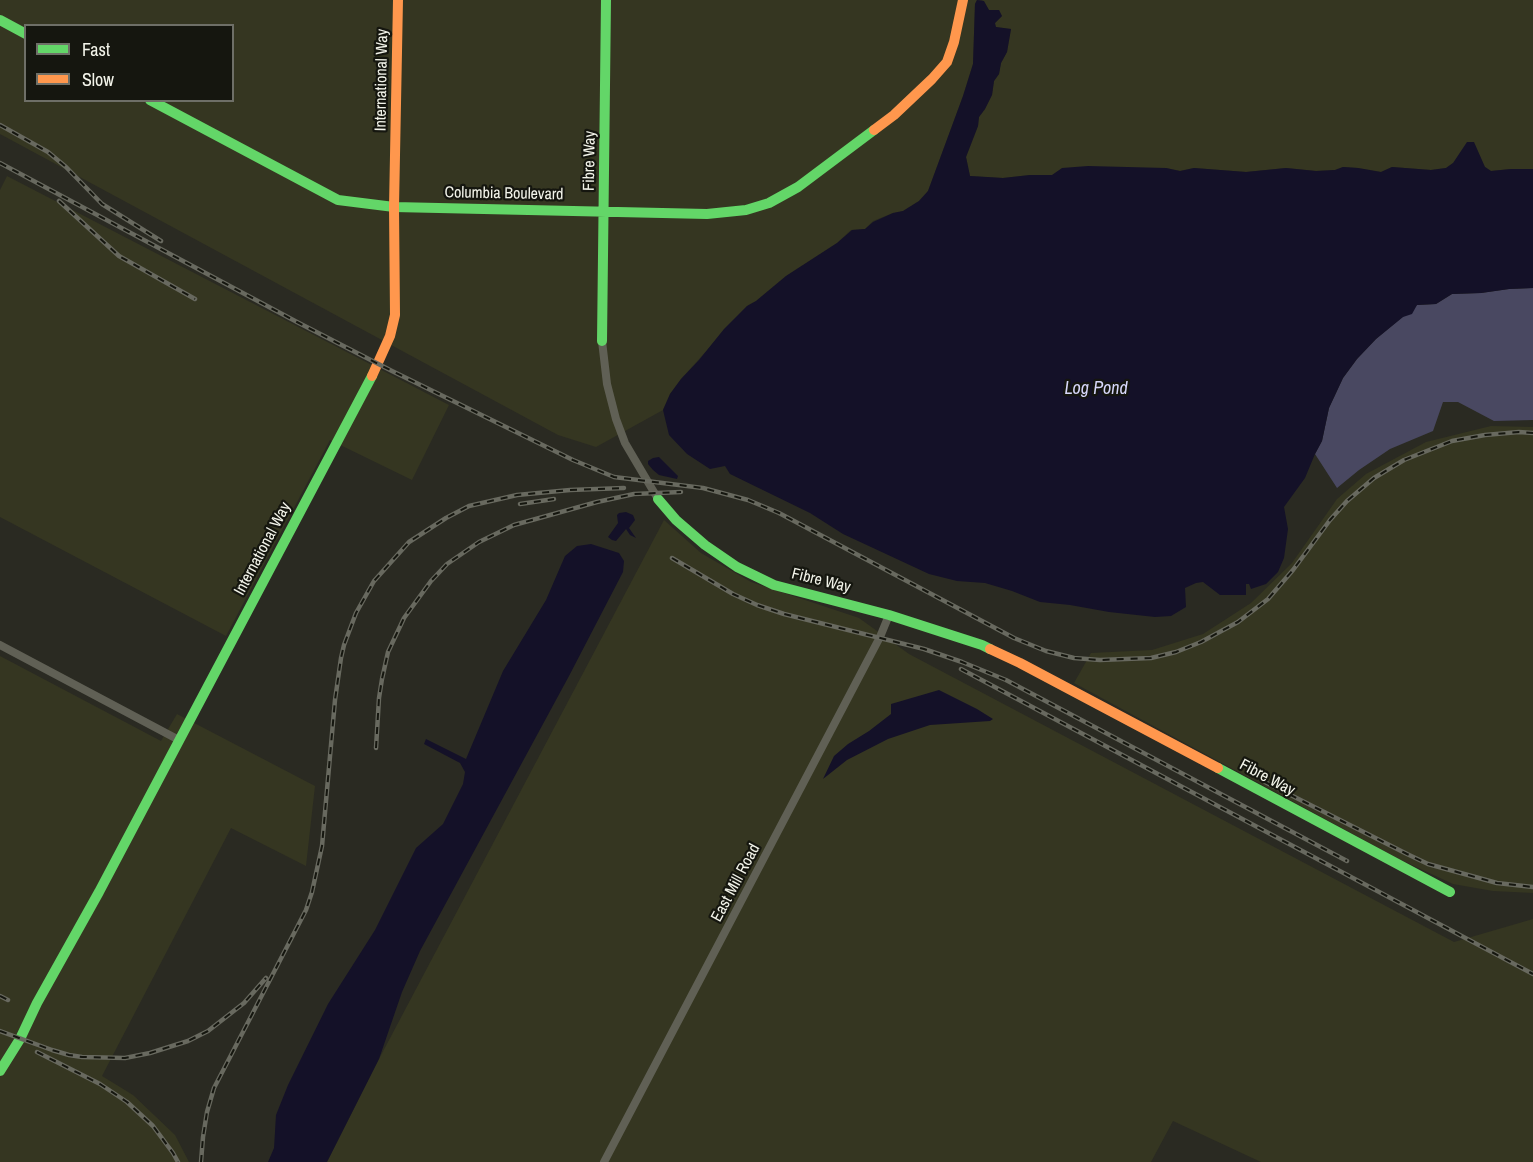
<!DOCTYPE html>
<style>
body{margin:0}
#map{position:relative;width:1533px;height:1162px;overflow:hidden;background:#2a2a22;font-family:"Archivo Narrow",sans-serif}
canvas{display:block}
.legend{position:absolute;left:24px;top:24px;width:210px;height:78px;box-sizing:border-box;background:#15160f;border:2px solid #6e6f67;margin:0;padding:8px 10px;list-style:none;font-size:18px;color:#f3f4ea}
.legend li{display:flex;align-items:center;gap:12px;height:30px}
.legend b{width:30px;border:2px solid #6e6f67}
</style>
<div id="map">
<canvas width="1533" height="1162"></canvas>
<ul class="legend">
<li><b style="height:8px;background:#63d668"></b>Fast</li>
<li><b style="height:8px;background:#ff974d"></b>Slow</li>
</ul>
</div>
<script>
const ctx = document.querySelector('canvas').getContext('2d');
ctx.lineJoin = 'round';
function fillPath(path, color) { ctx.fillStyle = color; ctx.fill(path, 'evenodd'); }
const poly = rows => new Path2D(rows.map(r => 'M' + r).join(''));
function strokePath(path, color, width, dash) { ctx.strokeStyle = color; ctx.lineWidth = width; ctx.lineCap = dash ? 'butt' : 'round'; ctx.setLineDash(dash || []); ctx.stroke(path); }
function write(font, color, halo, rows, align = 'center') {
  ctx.font = font + ' "Archivo Narrow",sans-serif'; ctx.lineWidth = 4.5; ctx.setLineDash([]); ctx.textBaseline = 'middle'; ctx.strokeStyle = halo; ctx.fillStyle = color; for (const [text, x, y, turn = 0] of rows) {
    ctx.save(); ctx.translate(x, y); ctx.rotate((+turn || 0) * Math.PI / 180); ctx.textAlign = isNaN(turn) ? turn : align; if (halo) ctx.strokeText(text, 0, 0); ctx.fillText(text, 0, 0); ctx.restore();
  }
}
fillPath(poly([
 [0,0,977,0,975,4,973,64,963,96,928,191,919,201,903,211,893,213,873,221,865,229,851,230,837,243,786,276,756,301,747,306,681,379,670,394,663,410,596,447,558,435,0,134],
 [26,26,232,26,232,100,26,100],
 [982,0,1533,0,1533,169,1511,169,1491,171,1485,167,1453,163,1446,168,1431,170,1392,167,1381,172,1358,168,1343,167,1335,170,1316,171,1286,168,1246,172,1194,168,1180,171,1166,168,1052,175,1030,175,1003,178,970,176,966,157,978,126,979,117,985,109,992,95,994,81,999,74,1001,63,1007,52,1011,29,995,27,995,23,1002,16,999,10,989,10],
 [7,176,449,405,412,480,330,440,226,636,0,517,0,190],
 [1491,426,1533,427,1533,893,1493,891,1453,884,1399,859,1074,683,1091,653,1152,650,1203,634,1251,603,1292,563,1337,499,1366,474,1426,442],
 [664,520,701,553,751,582,859,618,909,654,1454,942,1533,919,1533,1162,1261,1162,1173,1121,1151,1162,327,1162,379,1059],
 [0,656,161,741,177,714,315,786,306,866,231,828,102,1076,133,1095,175,1135,189,1162,0,1162]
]), '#353621');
fillPath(poly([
 [1533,288,1533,420,1494,421,1458,402,1443,402,1433,431,1390,449,1359,470,1337,488,1315,454,1322,441,1329,408,1343,378,1357,359,1376,339,1417,305,1436,304,1452,294,1481,293,1509,289]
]), '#494861');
fillPath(poly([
 [977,0,984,1,989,10,999,10,1002,16,995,23,996,27,1011,29,1007,52,1001,63,999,74,994,81,992,95,985,109,979,117,978,126,966,157,970,176,1003,178,1030,175,1052,175,1062,168,1088,166,1166,168,1180,171,1194,168,1246,172,1286,168,1316,171,1335,170,1343,167,1358,168,1381,172,1392,167,1431,170,1446,168,1453,163,1467,142,1474,142,1485,167,1491,171,1511,169,1533,169,1533,288,1509,289,1481,293,1452,294,1436,304,1417,305,1412,314,1403,317,1376,339,1357,359,1343,378,1329,408,1322,441,1315,454,1305,478,1284,507,1288,529,1284,558,1278,572,1266,584,1251,589,1249,584,1246,584,1246,595,1220,595,1203,582,1196,583,1185,588,1186,607,1171,616,1155,617,1109,612,1070,605,1040,602,1012,591,985,583,957,581,929,574,843,534,810,513,730,474,725,466,710,469,687,454,669,435,663,410,670,394,681,379,699,360,724,329,747,306,756,301,786,276,837,243,852,230,865,229,873,222,893,213,903,211,919,201,928,191,963,96,973,64,975,4],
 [659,457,678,476,677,479,659,475,653,470,648,464,648,461,653,458],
 [626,512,633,515,635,520,629,528,636,538,630,535,626,529,616,541,612,540,608,537,618,523,617,515,619,513],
 [591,544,619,553,624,561,623,572,569,676,420,951,402,992,379,1059,327,1162,268,1162,274,1148,276,1115,288,1085,328,1004,375,930,416,848,443,824,463,784,465,772,460,763,424,744,426,739,466,759,503,671,546,600,565,556,577,546],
 [939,690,977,709,993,719,990,721,930,725,888,739,847,760,823,779,834,756,848,744,869,731,891,714,891,704]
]), '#141128');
strokePath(poly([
 [602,341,607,384,616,419,625,443,658,499],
 [0,645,179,740],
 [604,1162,880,637,889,615]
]), '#606055', 8);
strokePath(poly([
 [0,20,26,34],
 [150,100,338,200,394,207,707,214,746,210,769,203,798,187,874,130],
 [602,341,606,0],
 [658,499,676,520,705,545,737,567,774,585,889,615,982,645,990,649],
 [1218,768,1450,892],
 [0,1071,20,1039,37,1003,99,892,372,376]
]), '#63d668', 10);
strokePath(poly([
 [874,130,894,115,932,79,947,62,954,42,963,0],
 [372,376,390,336,395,315,394,207,398,0],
 [990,649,1020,663,1218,768]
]), '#ff974d', 10);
const rail = poly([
 [0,125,48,152,66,167,102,204,161,241],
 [0,163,297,322,392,371,573,460,614,477,703,488,748,500,779,513,1014,638,1046,651,1074,658,1100,660,1151,658,1176,652,1201,642,1238,622,1268,599,1293,570,1330,520,1347,501,1374,478,1404,460,1452,441,1485,435,1519,432,1533,433],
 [59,201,119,256,195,299],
 [520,504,554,499],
 [672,558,733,594,757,605,784,614,924,649,962,662,1006,680,1347,861],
 [961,669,1533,974],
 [376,748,379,698,382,679,388,652,404,618,431,581,447,564,479,542,514,525,597,502,634,494,681,492],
 [1265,782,1407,854,1428,864,1497,883,1533,887],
 [0,996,8,1000],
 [0,1031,52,1050,69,1055,82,1057,125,1058,150,1053,188,1041,208,1031,244,1003,266,978],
 [37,1052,100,1084,127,1102,153,1126,173,1153,178,1162],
 [201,1162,203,1137,207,1112,214,1088,306,910,312,892,322,846,335,700,341,658,344,645,356,613,374,581,409,542,446,518,469,506,517,495,570,490,624,488]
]);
strokePath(rail, '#68695f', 4.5);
strokePath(rail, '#15160f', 2, [7]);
write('16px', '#f3f4ea', '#15160f', [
 ["International Way",382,80,-89],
 ["Fibre Way",590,161,-89],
 ["Columbia Boulevard",504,194,1],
 ["International Way",263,549,-62],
 ["Fibre Way",821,581,14],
 ["Fibre Way",1267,778,28],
 ["East Mill Road",736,883,-62]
]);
write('italic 18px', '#d7d7fa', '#15160f', [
 ["Log Pond",1096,389]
]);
</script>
